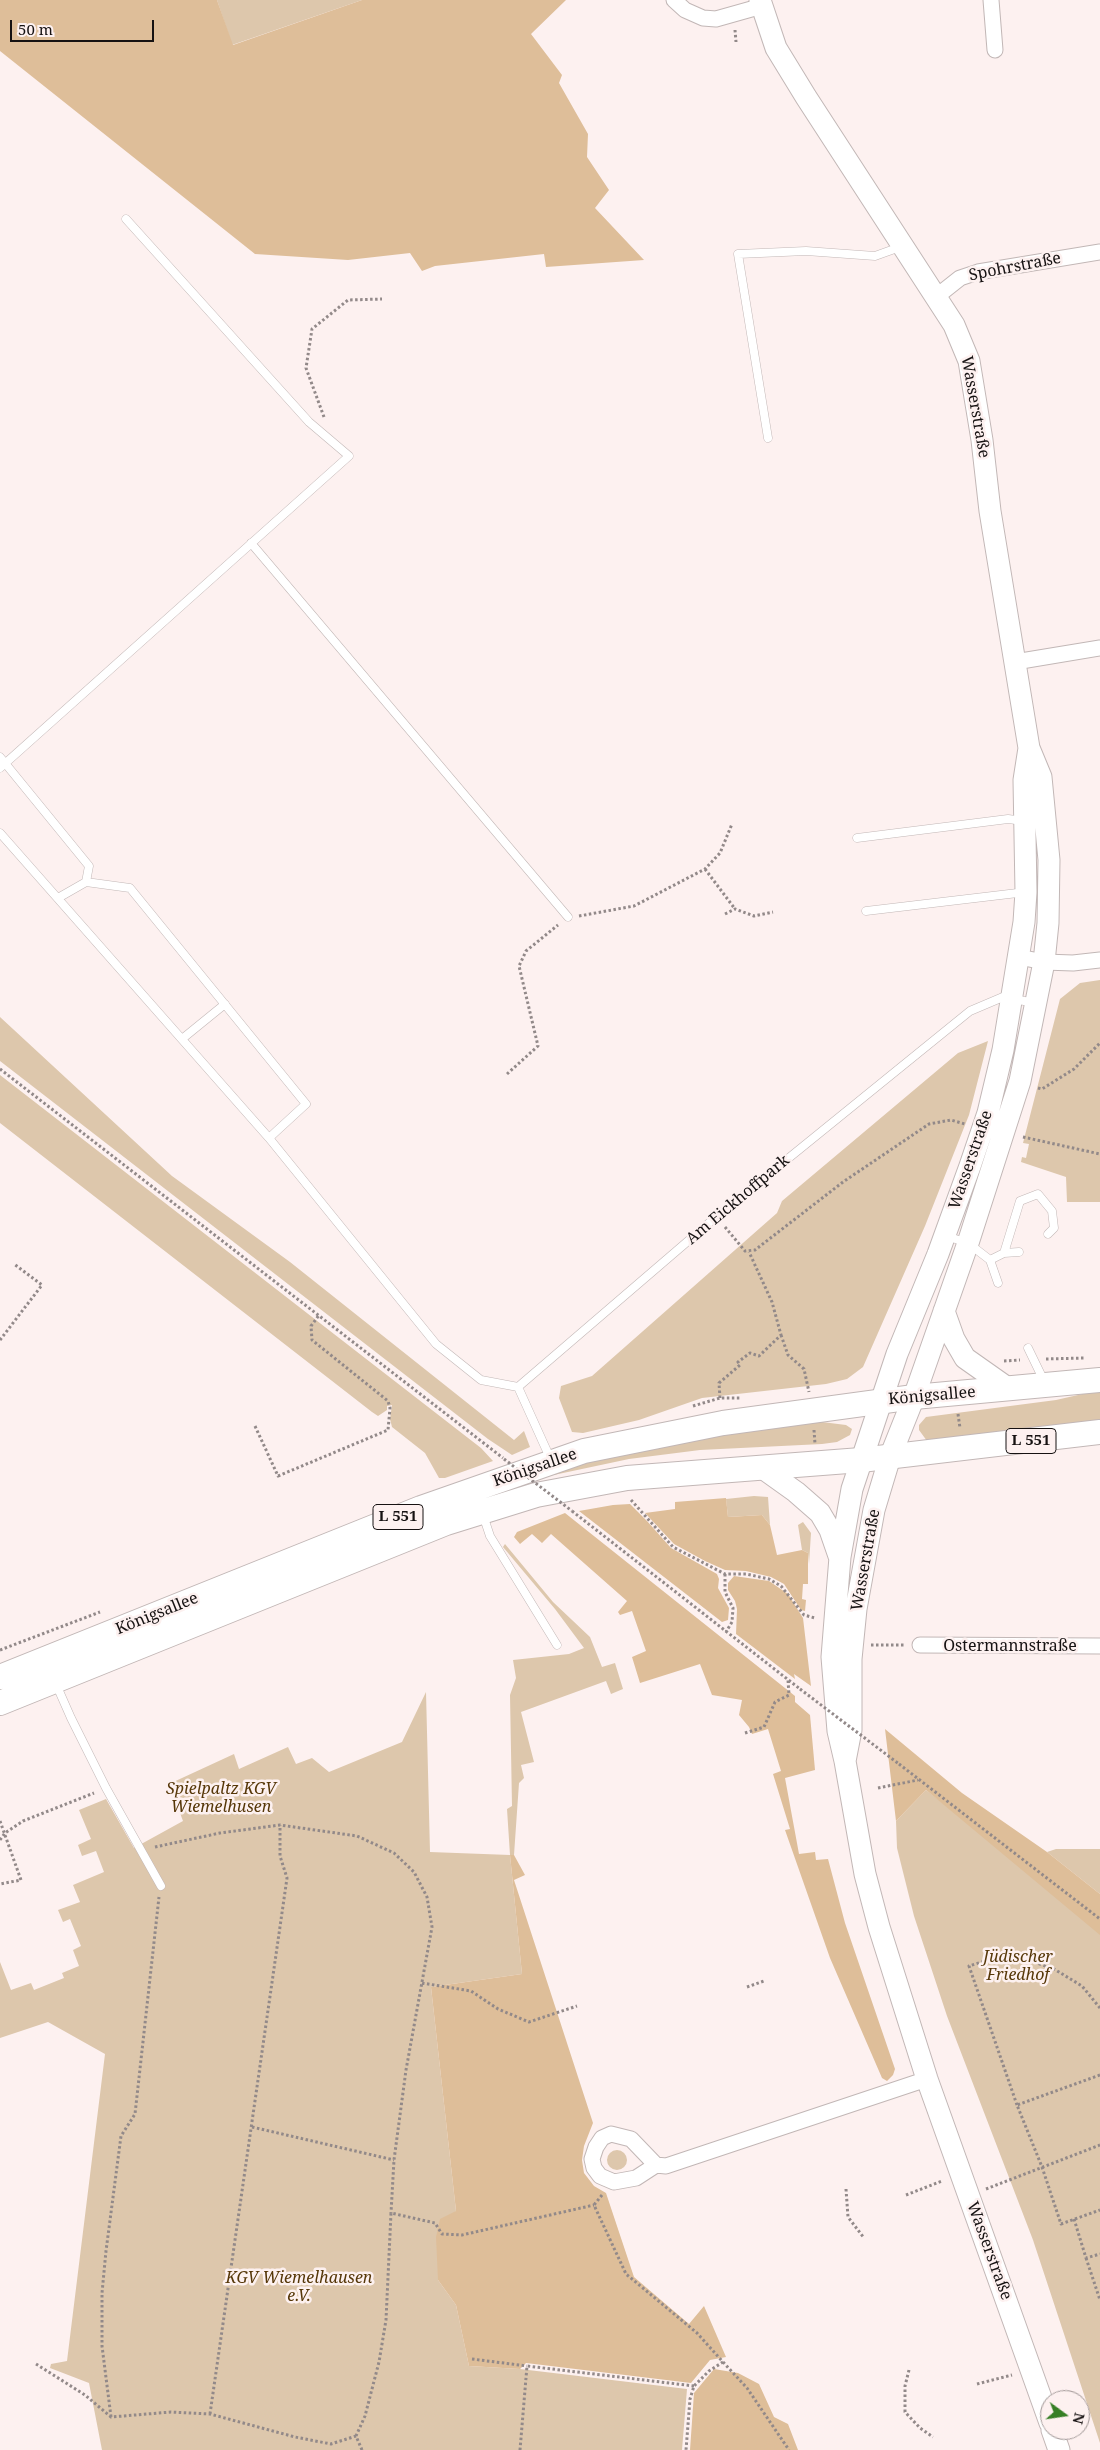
<!DOCTYPE html>
<meta charset="utf-8">
<style>
body{margin:0}
#map{position:relative;width:1100px;height:2450px;overflow:hidden;background:#fdf1f0;font-family:"Noto Serif",serif}
canvas{display:block}
.north{position:absolute;left:1040px;top:2390px;width:50px;height:50px;box-sizing:border-box;background:#fdf1f0;border:1px solid #a19897;border-radius:50%;rotate:104deg;font-size:14px;font-weight:700;line-height:20px;text-align:center;color:#161212}
.north::after{content:'';display:block;margin:auto;width:18px;height:22px;background:#367f25;clip-path:polygon(50% 0,100% 100%,50% 72%,0 100%)}
.scale{position:absolute;left:10px;top:20px;width:144px;height:22px;box-sizing:border-box;border:2px solid #161212;border-top:0;padding-left:6px;font-size:15px;line-height:18px;white-space:nowrap;color:#161212;-webkit-text-stroke:4px #fdf1f0;paint-order:stroke}
</style>
<div id="map">
<canvas width="1100" height="2450"></canvas>
<div class="north">N</div>
<div class="scale">50 m</div>
</div>
<script>
const ctx = document.querySelector('canvas').getContext('2d');
ctx.lineJoin = 'round';
function fillPath(path, color) { ctx.fillStyle = color; ctx.fill(path, 'evenodd'); }
const poly = rows => new Path2D(rows.map(r => 'M' + r).join(''));
function strokePath(path, color, width, dash) { ctx.strokeStyle = color; ctx.lineWidth = width; ctx.lineCap = dash ? 'butt' : 'round'; ctx.setLineDash(dash || []); ctx.stroke(path); }
function write(font, color, halo, rows, align = 'center') {
  ctx.font = font + ' "Noto Serif",serif'; ctx.lineWidth = 5; ctx.setLineDash([]); ctx.textBaseline = 'middle'; ctx.strokeStyle = halo; ctx.fillStyle = color; for (const [text, x, y, turn = 0] of rows) {
    ctx.save(); ctx.translate(x, y); ctx.rotate((+turn || 0) * Math.PI / 180); ctx.textAlign = isNaN(turn) ? turn : align; if (halo) ctx.strokeText(text, 0, 0); ctx.fillText(text, 0, 0); ctx.restore();
  }
}
fillPath(poly([
 [217,0,362,0,232,45],
 [1100,980,1100,1202,1067,1202,1066,1177,1021,1162,1022,1157,1026,1158,1029,1144,1023,1143,1060,999,1080,983],
 [0,1017,172,1176,290,1262,514,1440,524,1431,530,1447,512,1455,488,1439,0,1061],
 [988,1041,969,1115,925,1226,863,1367,847,1379,826,1384,702,1398,639,1420,583,1433,572,1432,559,1398,561,1386,592,1376,777,1213,782,1201,958,1053],
 [0,1075,481,1448,493,1461,445,1478,439,1478,425,1453,392,1427,390,1419,392,1405,387,1406,387,1410,378,1416,372,1412,0,1123],
 [1100,1390,1100,1424,927,1441,919,1430,919,1425,926,1417,1056,1400],
 [822,1422,846,1425,852,1429,850,1435,837,1442,822,1444,700,1450,629,1459,549,1476,0,1693,0,1687,546,1474,625,1453,690,1439,780,1426],
 [754,1496,768,1497,770,1525,762,1515,728,1517,726,1499],
 [803,1522,811,1533,809,1564,808,1553,802,1550,798,1525],
 [505,1544,553,1602,590,1637,602,1667,615,1663,623,1689,611,1694,606,1681,521,1712,534,1762,521,1765,524,1778,519,1783,514,1855,510,1855,522,1974,431,1987,456,2211,438,2280,456,2305,469,2366,520,2369,687,2389,682,2450,102,2450,89,2383,50,2368,51,2364,67,2361,105,2054,48,2022,0,2038,0,1962,11,1990,31,1983,34,1990,64,1978,62,1973,79,1966,73,1950,81,1946,70,1919,63,1922,58,1910,80,1902,73,1885,104,1872,96,1851,82,1856,78,1845,91,1839,79,1810,106,1799,134,1848,183,1821,169,1784,234,1754,239,1769,288,1747,296,1764,312,1758,329,1772,402,1742,426,1692,430,1852,510,1855,507,1809,512,1806,510,1695,516,1678,513,1660,569,1654,584,1648,555,1609,503,1547],
 [926,1790,1100,1926,1100,2443,1033,2240,947,2016,914,1916,897,1848,896,1821],
 [1056,1849,1100,1849,1100,1894,1047,1852],
 '607 2160a10 10 0 1 1 20 0a10 10 0 1 1-20 0Z'
]), '#ddc7ac');
fillPath(poly([
 [0,0,217,0,233,45,362,0,566,0,531,34,562,75,559,83,588,134,587,157,609,190,595,208,644,260,546,267,544,254,435,266,422,271,410,253,348,260,255,254,0,51],
 [726,1498,728,1517,762,1515,770,1525,777,1555,802,1550,808,1553,808,1584,803,1584,802,1599,806,1600,805,1611,801,1610,784,1584,771,1577,746,1571,725,1570,705,1561,674,1544,645,1513,675,1509,675,1502],
 [630,1504,647,1521,671,1548,717,1574,719,1579,718,1588,729,1608,728,1620,722,1622,579,1511,613,1505],
 [565,1513,795,1696,795,1702,810,1715,815,1770,785,1778,799,1854,815,1852,816,1860,828,1859,845,1923,895,2069,893,2075,887,2081,882,2078,830,1958,785,1830,790,1829,773,1774,781,1771,768,1729,752,1734,749,1727,739,1715,742,1700,712,1695,700,1664,640,1683,632,1657,646,1651,632,1611,620,1615,618,1612,627,1601,551,1534,542,1543,532,1534,520,1544,514,1537,517,1532],
 [734,1576,769,1581,788,1594,803,1618,811,1686,794,1674,795,1679,736,1634,737,1609,735,1601,728,1590,728,1583],
 [885,1729,962,1793,1047,1852,1100,1894,1100,1935,926,1790,896,1821],
 [510,1855,514,1855,525,1875,514,1880,593,2123,584,2146,582,2160,584,2173,594,2186,606,2193,634,2277,689,2324,704,2306,726,2357,710,2360,691,2383,526,2363,520,2369,469,2366,456,2305,438,2280,436,2237,440,2219,456,2211,431,1987,522,1974],
 [714,2369,738,2373,759,2384,774,2417,788,2424,798,2450,690,2450,694,2393]
]), '#debe99');
const lane = poly([
 [768,438,738,254,806,251,875,256,900,247],
 [251,543,568,917],
 [0,757,89,866,86,882,130,888,306,1104,269,1138,0,833],
 [0,768,349,456,309,422,126,219],
 [857,838,1008,819,1024,821],
 [58,898,86,882],
 [866,911,1026,892],
 [182,1039,225,1004],
 [269,1138,436,1344,481,1380,518,1387],
 [946,1236,968,1243,990,1260,998,1283],
 [1004,1253,1020,1201,1038,1194,1052,1211,1054,1228,1048,1234],
 [990,1260,1004,1253,1019,1252],
 [1028,1348,1044,1381],
 [551,1460,518,1387,716,1217,970,1011,1003,997,1035,1003],
 [483,1515,490,1536,557,1645],
 [56,1684,71,1718,106,1788,161,1886]
]);
const street = poly([
 [674,0,685,10,703,18,716,19,762,6],
 [991,0,995,50],
 [936,297,960,278,978,272,1100,252],
 [1015,662,1100,648],
 [1019,957,1044,962,1073,963,1100,960],
 [920,1645,1100,1646],
 [656,2165,636,2178,614,2182,600,2176,594,2168,592,2159,596,2147,602,2138,611,2134,631,2139,656,2165,666,2166,927,2079]
]);
const secondary = poly([
 [760,0,776,48,806,97,954,325,969,361,982,440,990,511,1029,748,1041,777,1049,860,1048,923,1044,962,1020,1081,968,1243,914,1397,890,1457,874,1510,856,1609,851,1659,851,1730,845,1761],
 [1029,748,1024,780,1026,892,1024,922,1003,1050,988,1113,970,1166,938,1254,897,1354,852,1489,840,1557,832,1657,838,1731,845,1761,865,1874,879,1927,927,2079,1050,2423],
 [944,1311,954,1339,965,1358,1009,1389],
 [761,1467,796,1492,820,1513,830,1530,839,1556],
 [1052,2430,1059,2450]
]);
const primary = poly([
 [0,1677,421,1508,584,1451,723,1423,914,1397,1100,1380],
 [0,1703,446,1523,536,1495,627,1478,861,1460,1100,1432]
]);
strokePath(lane, '#c2b7b6', 9);
strokePath(street, '#c2b7b6', 17);
strokePath(secondary, '#c2b7b6', 23);
strokePath(primary, '#c2b7b6', 26);
strokePath(poly([
 [735,30,736,42],
 [324,417,306,368,312,329,348,300,382,299],
 [705,869,735,909],
 [725,914,735,909,754,916,773,912],
 [579,916,634,906,705,869,720,853,732,824],
 [0,1069,503,1458],
 [507,1074,538,1046,519,966,526,951,558,925],
 [1038,1088,1042,1089,1074,1069,1100,1043],
 [1023,1137,1100,1154],
 [725,1227,745,1251,755,1250,843,1182,929,1124,951,1120,965,1124],
 [781,1335,788,1355,804,1369,809,1392],
 [0,1340,42,1285,14,1264],
 [1046,1359,1085,1358],
 [1004,1361,1020,1360],
 [720,1398,719,1383,740,1365,738,1362,750,1353,759,1356,781,1335,772,1302,749,1252],
 [693,1406,720,1398,741,1398],
 [958,1414,960,1428],
 [255,1426,278,1476,388,1430,390,1408,388,1401,312,1340,311,1326,319,1315],
 [814,1430,815,1444],
 [631,1500,673,1547,725,1574,746,1574,769,1579,781,1586,804,1615,815,1618],
 [572,1511,800,1689],
 [725,1574,725,1592,733,1608,732,1622,726,1632],
 [871,1645,904,1645],
 [0,1650,100,1612],
 [745,1733,764,1727,775,1702,789,1695,788,1680],
 [899,1764,1100,1919],
 [878,1788,918,1780],
 [0,1821,21,1880,0,1884],
 [0,1840,5,1833,23,1821,94,1793],
 [155,1847,220,1833,280,1825,357,1836,394,1853,414,1872,427,1897,432,1927,406,2070,394,2160,391,2213],
 [422,1983,471,1991,498,2009,529,2022,577,2006],
 [747,1987,764,1981],
 [1100,2075,1017,2105,1042,2167,1061,2224,1100,2210],
 [1017,2105,969,1966,1007,1954,1031,1961,1054,1969,1082,1986,1100,2008],
 [252,2127,394,2160],
 [846,2189,848,2217,864,2238],
 [986,2189,1100,2145],
 [602,2195,594,2205,626,2274,697,2333,723,2362,709,2371,694,2386,690,2399,686,2450],
 [906,2195,942,2181],
 [1074,2219,1086,2258,1100,2254],
 [1086,2258,1100,2300],
 [472,2359,527,2366],
 [723,2362,747,2388,789,2450],
 [36,2364,85,2395,111,2417,171,2412,210,2414,295,2437,331,2444,356,2436],
 [909,2370,905,2386,905,2412,920,2428,933,2437],
 [977,2384,1012,2375],
 [210,2414,287,1878,280,1856,280,1825],
 [111,2417,102,2346,102,2293,106,2251,121,2136,135,2114,159,1897],
 [362,2450,356,2436,365,2416,379,2362,386,2320,391,2213,435,2223,442,2234,462,2235,594,2205],
 [520,2450,527,2366,694,2386]
]), '#928989', 3, [2.5, 2.5]);
strokePath(lane, '#fff', 8);
strokePath(street, '#fff', 15);
strokePath(secondary, '#fff', 21);
strokePath(primary, '#fff', 24);
strokePath(poly([
 [504,1459,572,1511],
 [800,1689,899,1764]
]), '#928989', 3, [2.5, 2.5]);
for (const [x, y, w] of [
 [1031,1441,50],
 [398,1517,50]
]) { const box = new Path2D(); box.roundRect(x - w / 2, y - 12.5, w, 25, 4); ctx.fillStyle = '#fdf1f0'; ctx.fill(box); strokePath(box, '#161212', 1); }
write('bold 15px', '#161212', null, [
 ["L 551",1031,1441],
 ["L 551",398,1517]
]);
write('16px', '#161212', '#fdf1f0', [
 ["Spohrstraße",1015,267,-11],
 ["Wasserstraße",975,407,80],
 ["Wasserstraße",971,1160,-71],
 ["Am Eickhoffpark",738,1200,-40],
 ["Königsallee",932,1396,-5],
 ["Königsallee",535,1468,-19],
 ["Wasserstraße",866,1560,-80],
 ["Königsallee",157,1614,-22],
 ["Ostermannstraße",1010,1646],
 ["Wasserstraße",989,2251,70]
]);
write('italic 16px', '#563708', '#fdf1f0', [
 ["Spielpaltz KGV",221,1789],
 ["Wiemelhusen",221,1807],
 ["Jüdischer",1018,1957],
 ["Friedhof",1018,1975],
 ["KGV Wiemelhausen",299,2278],
 ["e.V.",299,2296]
]);
</script>
